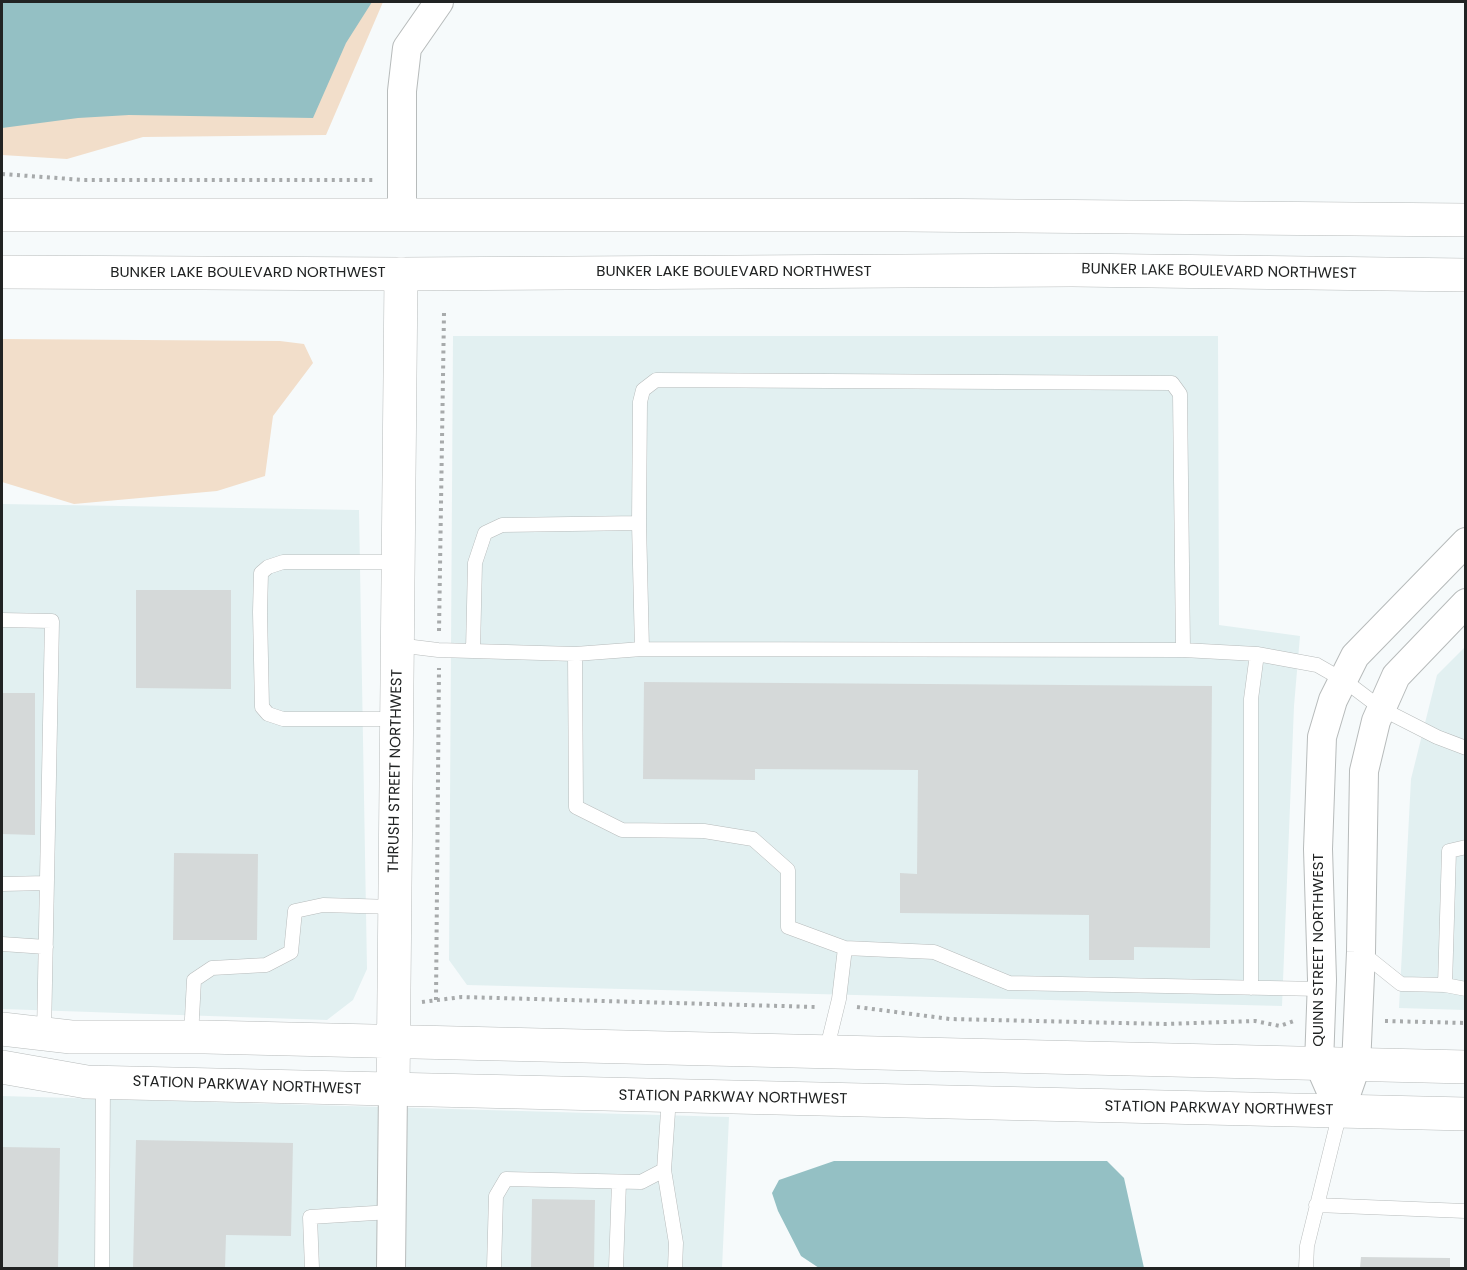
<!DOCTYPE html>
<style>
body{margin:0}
#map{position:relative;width:1467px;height:1270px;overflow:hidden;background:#f6fafb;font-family:Poppins,sans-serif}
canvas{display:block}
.frame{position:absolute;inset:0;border:3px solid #212323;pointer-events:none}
</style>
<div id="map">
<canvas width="1467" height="1270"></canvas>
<div class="frame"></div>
</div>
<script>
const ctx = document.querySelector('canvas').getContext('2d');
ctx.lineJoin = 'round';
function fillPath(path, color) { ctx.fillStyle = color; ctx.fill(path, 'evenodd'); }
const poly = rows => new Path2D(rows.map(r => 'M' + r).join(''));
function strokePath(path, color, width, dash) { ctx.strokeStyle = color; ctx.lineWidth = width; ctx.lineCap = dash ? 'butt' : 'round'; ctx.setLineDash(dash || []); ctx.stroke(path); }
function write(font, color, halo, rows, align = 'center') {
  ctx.font = font + ' Poppins,sans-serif'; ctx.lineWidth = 4.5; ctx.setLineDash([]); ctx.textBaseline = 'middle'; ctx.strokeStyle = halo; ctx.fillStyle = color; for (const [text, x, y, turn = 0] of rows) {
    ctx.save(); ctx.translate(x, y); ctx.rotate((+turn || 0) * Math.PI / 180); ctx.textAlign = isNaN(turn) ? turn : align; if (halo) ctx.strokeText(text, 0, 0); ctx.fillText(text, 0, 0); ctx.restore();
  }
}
fillPath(poly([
 [453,336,1218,336,1219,625,1300,636,1294,706,1282,1006,467,985,449,960],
 [2,504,359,510,367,969,353,1000,327,1020,2,1009],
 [1465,647,1465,1010,1399,1008,1411,779,1437,675],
 [2,1096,729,1117,722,1268,2,1268]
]), '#e2f0f1');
fillPath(poly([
 [2,2,383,2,326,135,143,137,67,159,2,155],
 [2,339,280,341,304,344,313,363,273,416,265,476,217,491,74,504,2,482]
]), '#f2deca');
fillPath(poly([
 [2,2,372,2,346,43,313,118,129,115,78,118,2,128],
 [834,1161,1107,1161,1124,1178,1144,1268,819,1268,801,1256,778,1211,772,1193,779,1180]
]), '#94c0c4');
fillPath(poly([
 [136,590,231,590,231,689,136,688],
 [644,682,1212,686,1210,948,1134,947,1134,960,1089,960,1089,915,900,913,900,873,917,874,918,770,755,769,755,780,643,779],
 [2,693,35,693,35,835,2,834],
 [174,853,258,854,257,940,173,940],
 [136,1140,293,1143,291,1236,226,1235,225,1268,133,1268],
 [2,1147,60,1148,58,1268,2,1268],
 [532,1199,595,1200,594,1268,531,1268],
 [1361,1257,1450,1258,1450,1268,1360,1268]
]), '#d5d9d9');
const service = poly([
 [639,523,642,649],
 [2,620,52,621,44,1034],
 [397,645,438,650,575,654,642,649,1183,650,1257,654,1317,665,1345,681,1382,709,1437,737,1466,748],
 [473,650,475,563,485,533,502,525,639,523,640,402,643,390,656,380,1172,383,1180,394,1183,650],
 [575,654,576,807,622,830,704,831,753,839,788,870,788,927,845,948,839,999,826,1052],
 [397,719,283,719,268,714,262,707,260,612,261,573,268,567,283,562,398,562],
 [2,884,47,883],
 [2,944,46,947],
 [845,948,934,952,1009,983,1322,989],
 [1361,952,1401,984,1445,985,1466,989],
 [1445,985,1449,851,1466,847],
 [1251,988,1251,699,1257,654],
 [191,1037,194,980,212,968,266,965,291,952,295,911,323,905,395,907],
 [664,1170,676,1243,675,1268],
 [1316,1205,1465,1211],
 [102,1268,103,1082],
 [312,1268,310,1217,391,1212],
 [494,1268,496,1196,506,1179,641,1182,664,1170,669,1097],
 [616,1268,619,1182],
 [1306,1268,1307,1246,1340,1112]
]);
const minor = poly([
 [402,216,402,91,407,48,439,2],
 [1340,1112,1319,1064,1322,980,1318,849,1322,737,1333,700,1355,656,1466,542],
 [1340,1112,1356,1066,1361,952,1364,771,1376,721,1396,676,1466,603],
 [391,1268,393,1090]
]);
const tertiary = poly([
 [2,1029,71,1037,205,1037,1466,1067],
 [2,1067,87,1082,1466,1114],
 [393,1090,401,274]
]);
const secondary = poly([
 [2,215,905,215,1466,220],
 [2,272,401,274,1072,270,1466,275]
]);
strokePath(service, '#b7bbbb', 15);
strokePath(minor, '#b7bbbb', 30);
strokePath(tertiary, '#b7bbbb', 34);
strokePath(secondary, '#b7bbbb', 34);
strokePath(poly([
 [2,174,84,180,375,180],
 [439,631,444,313],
 [436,1000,439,668],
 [422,1002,462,997,816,1007],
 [857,1007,950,1019,1166,1024,1255,1021,1280,1026,1294,1021],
 [1385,1021,1466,1023]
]), '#a7aaab', 4, [3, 4.5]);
strokePath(service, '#fff', 14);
strokePath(minor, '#fff', 28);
strokePath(tertiary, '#fff', 33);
strokePath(secondary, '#fff', 33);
write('15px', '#212323', '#fff', [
 ["BUNKER LAKE BOULEVARD NORTHWEST",734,272],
 ["BUNKER LAKE BOULEVARD NORTHWEST",1219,272,1],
 ["BUNKER LAKE BOULEVARD NORTHWEST",248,273],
 ["THRUSH STREET NORTHWEST",396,771,-89],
 ["QUINN STREET NORTHWEST",1319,950,-90],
 ["STATION PARKWAY NORTHWEST",247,1086,2],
 ["STATION PARKWAY NORTHWEST",733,1098,1],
 ["STATION PARKWAY NORTHWEST",1219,1109,1]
]);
</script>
